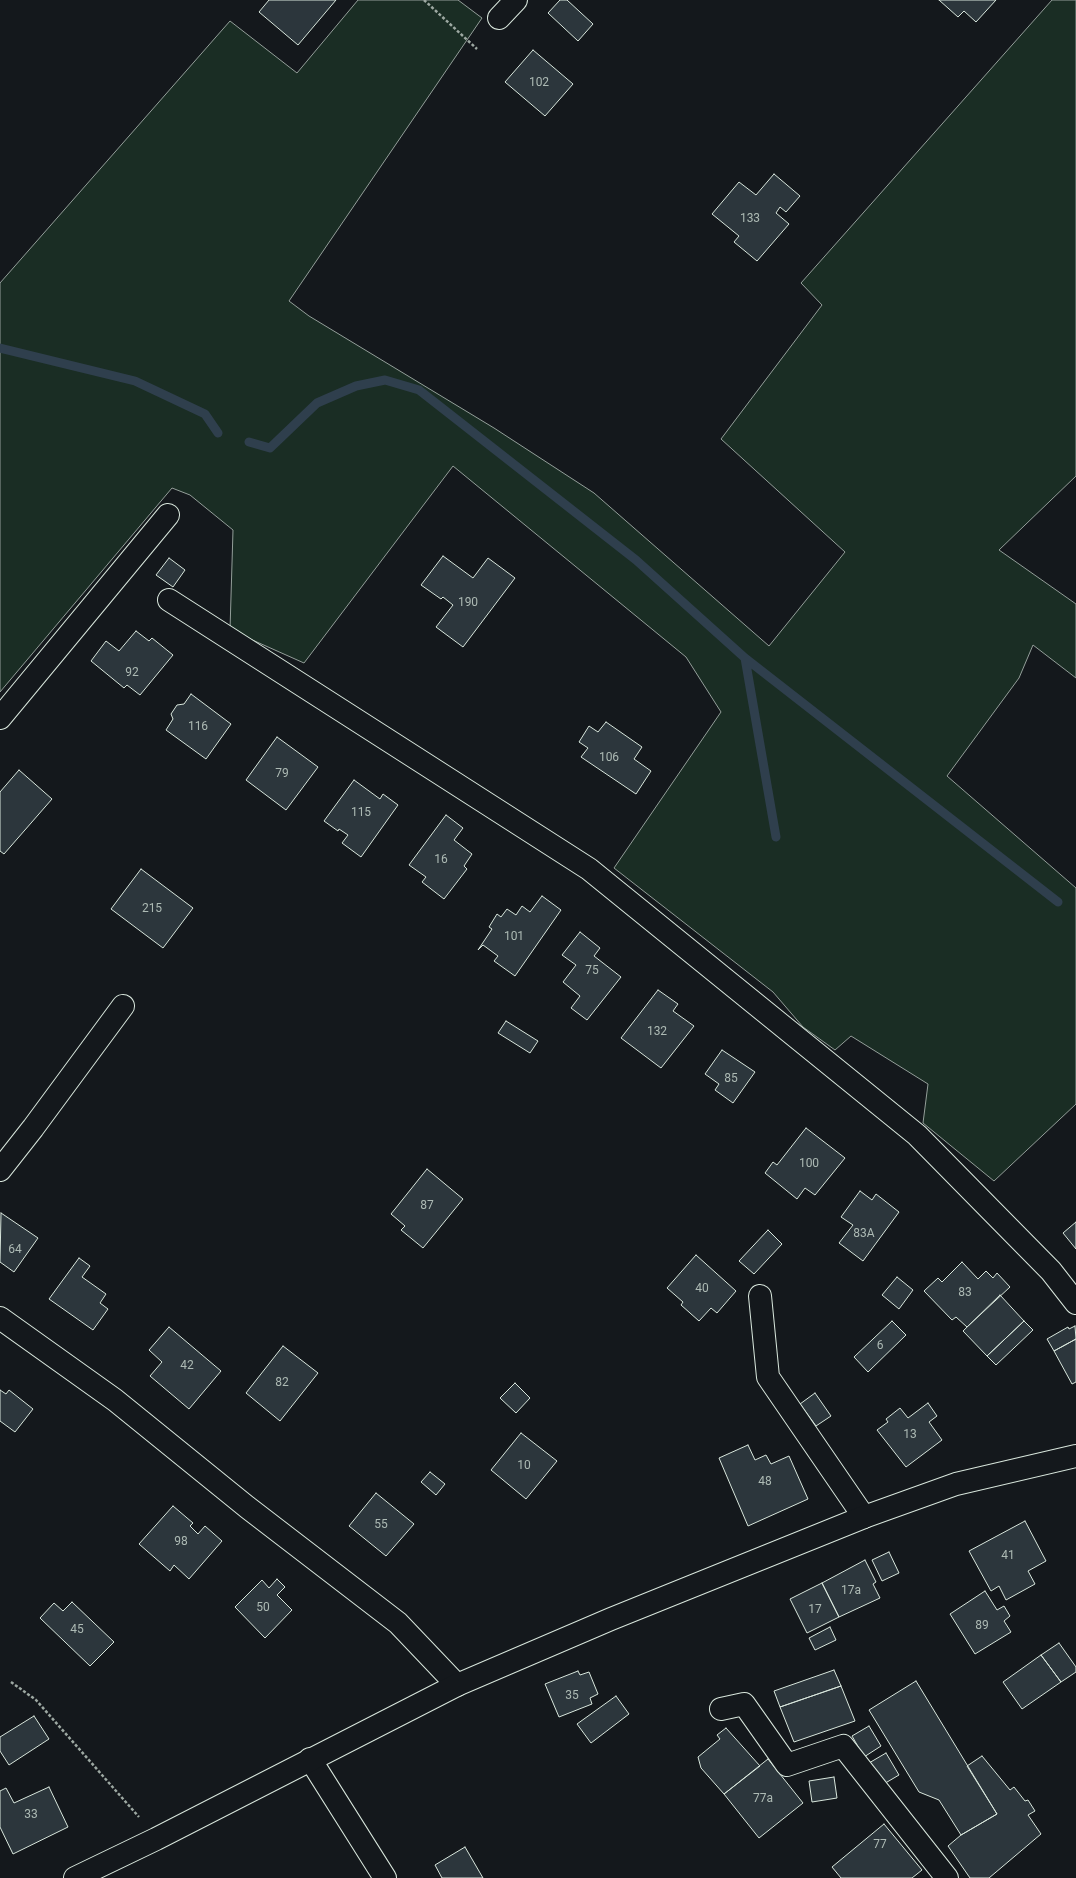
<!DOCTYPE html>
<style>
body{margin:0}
canvas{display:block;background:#14181c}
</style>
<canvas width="1076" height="1878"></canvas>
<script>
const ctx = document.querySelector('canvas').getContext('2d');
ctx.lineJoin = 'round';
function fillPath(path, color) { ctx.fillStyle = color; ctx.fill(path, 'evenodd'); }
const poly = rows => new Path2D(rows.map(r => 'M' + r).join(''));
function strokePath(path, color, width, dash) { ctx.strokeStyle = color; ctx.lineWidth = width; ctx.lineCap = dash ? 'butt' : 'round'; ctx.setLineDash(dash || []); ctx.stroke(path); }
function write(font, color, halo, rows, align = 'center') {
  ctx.font = font + ' Roboto,sans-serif'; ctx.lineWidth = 3; ctx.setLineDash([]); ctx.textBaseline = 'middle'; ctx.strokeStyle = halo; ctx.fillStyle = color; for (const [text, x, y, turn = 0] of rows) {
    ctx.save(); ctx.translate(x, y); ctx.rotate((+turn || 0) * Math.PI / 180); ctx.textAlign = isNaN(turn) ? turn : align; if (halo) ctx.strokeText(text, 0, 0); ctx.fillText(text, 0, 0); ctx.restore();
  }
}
const green = poly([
 [358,0,458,0,482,18,289,301,309,316,494,428,594,493,769,646,845,552,721,439,822,305,801,283,1052,0,1076,0,1076,476,999,550,1076,604,1076,678,1033,645,1019,678,947,776,1076,888,1076,1104,994,1181,923,1123,928,1084,851,1036,835,1050,803,1027,773,992,614,868,721,712,686,657,453,466,304,663,230,630,233,530,190,495,172,488,0,692,0,283,230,21,297,73,358,0]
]);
fillPath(green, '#1a2d24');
strokePath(green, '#939e99', 1);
strokePath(poly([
 [0,348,135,381,205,414,218,433],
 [249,442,270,448,317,403,356,386,385,380,419,390,636,560,745,658,1058,902],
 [745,658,776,837]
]), '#2f3f4d', 9);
const building = poly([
 [269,0,336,0,298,45,259,12,269,0],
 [560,0,567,0,593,24,578,41,548,13,560,0],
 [939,0,996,0,976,22,964,11,958,17,939,0],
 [533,50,573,84,545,116,505,82,533,50],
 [774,174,800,196,786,212,780,207,776,213,789,224,757,261,734,242,739,236,712,214,739,182,756,195,774,174],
 [443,556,473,578,488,558,515,578,463,647,436,627,453,605,443,597,441,599,421,585,443,556],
 [169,558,185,570,173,587,156,575,169,558],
 [136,631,149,641,152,638,173,655,140,695,127,685,124,688,91,661,106,641,119,651,136,631],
 [191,694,231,724,206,759,166,730,173,719,171,714,177,705,184,704,191,694],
 [606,722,642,747,634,759,651,771,636,794,581,757,588,748,579,742,589,726,598,732,606,722],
 [277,737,318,767,286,810,246,780,277,737],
 [19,770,52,799,4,854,0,851,0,792,19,770],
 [354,780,380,799,383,794,398,805,361,857,342,843,348,835,339,829,338,831,324,821,354,780],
 [446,815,463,828,454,840,472,854,464,866,467,869,444,899,422,882,426,877,409,865,446,815],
 [141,869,193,908,163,948,111,909,141,869],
 [542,896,561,910,515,976,494,961,498,956,483,945,478,950,492,929,489,927,497,914,501,917,507,909,516,915,522,906,530,912,542,896],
 [580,932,600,948,594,956,621,977,587,1020,571,1008,580,996,563,982,576,965,562,955,580,932],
 [658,990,678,1004,673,1011,694,1026,661,1068,621,1038,658,990],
 [506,1021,538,1041,530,1053,498,1033,506,1021],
 [722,1050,755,1072,733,1103,715,1090,719,1084,705,1074,722,1050],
 [806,1128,845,1158,815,1195,805,1188,797,1199,765,1173,773,1162,777,1165,806,1128],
 [427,1169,463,1199,423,1248,401,1230,405,1226,391,1214,427,1169],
 [860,1191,872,1200,876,1194,899,1212,863,1261,839,1243,853,1225,841,1217,860,1191],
 [1,1213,38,1238,14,1272,0,1262,1,1213],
 [1076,1222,1076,1249,1063,1233,1076,1222],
 [768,1230,782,1244,754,1274,739,1261,768,1230],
 [696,1255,736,1291,717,1313,711,1308,699,1321,681,1305,683,1302,667,1288,696,1255],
 [79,1258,90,1266,82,1277,106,1294,100,1303,108,1309,93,1330,49,1299,79,1258],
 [962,1262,978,1279,986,1271,993,1278,997,1273,1010,1287,967,1327,956,1317,952,1320,924,1291,938,1278,942,1282,962,1262],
 [897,1277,913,1290,899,1309,882,1295,897,1277],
 [1000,1295,1024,1321,987,1356,963,1331,1000,1295],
 [892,1321,906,1335,868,1372,854,1357,892,1321],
 [1024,1321,1033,1330,996,1365,987,1356,1024,1321],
 [1075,1326,1076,1339,1054,1351,1047,1339,1068,1327,1069,1329,1075,1326],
 [169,1327,221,1371,189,1409,150,1376,162,1362,149,1350,169,1327],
 [1076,1339,1076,1382,1072,1384,1054,1351,1076,1339],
 [283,1346,318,1373,280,1421,246,1393,283,1346],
 [515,1383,530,1398,516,1413,500,1398,515,1383],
 [0,1390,6,1394,9,1390,33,1409,15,1432,0,1421,0,1390],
 [815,1393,831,1416,816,1426,800,1404,815,1393],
 [928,1403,937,1416,929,1422,942,1440,906,1467,877,1430,888,1422,886,1419,900,1408,908,1418,928,1403],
 [521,1433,557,1461,526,1499,491,1470,521,1433],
 [748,1445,755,1460,766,1455,771,1464,789,1456,808,1499,748,1526,719,1458,748,1445],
 [430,1472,445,1484,436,1495,421,1482,430,1472],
 [376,1493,414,1524,386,1556,349,1526,376,1493],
 [173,1506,193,1523,190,1526,198,1534,205,1526,222,1541,189,1579,174,1565,170,1571,139,1544,173,1506],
 [1025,1521,1046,1561,1028,1571,1035,1584,1006,1600,999,1586,991,1591,969,1551,1025,1521],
 [889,1552,899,1573,882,1581,872,1560,889,1552],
 [865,1560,876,1582,873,1584,880,1598,839,1617,822,1583,865,1560],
 [277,1579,285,1587,277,1595,292,1610,265,1638,235,1607,262,1580,269,1588,277,1579],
 [822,1583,839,1617,807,1633,790,1599,822,1583],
 [985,1591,997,1610,1004,1606,1010,1616,1004,1621,1011,1632,975,1654,950,1614,985,1591],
 [72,1602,114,1642,90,1666,40,1618,54,1603,63,1611,72,1602],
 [830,1627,836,1640,815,1650,809,1638,830,1627],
 [1059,1643,1076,1667,1076,1672,1061,1682,1041,1655,1059,1643],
 [1041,1655,1061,1682,1022,1709,1003,1682,1041,1655],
 [834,1670,841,1686,780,1707,774,1691,834,1670],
 [578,1671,580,1675,589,1672,598,1694,590,1698,592,1704,559,1717,545,1684,578,1671],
 [916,1681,997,1814,961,1835,939,1800,919,1792,869,1710,916,1681],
 [841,1686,855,1721,794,1742,780,1707,841,1686],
 [616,1696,629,1714,591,1743,577,1724,616,1696],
 [34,1716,49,1739,9,1765,0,1751,0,1737,34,1716],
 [869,1726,881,1746,864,1757,852,1736,869,1726],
 [726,1728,760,1766,724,1794,701,1768,698,1757,720,1739,717,1735,726,1728],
 [886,1753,899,1775,882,1785,869,1763,886,1753],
 [982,1756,1010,1790,1014,1787,1025,1801,1028,1800,1035,1811,1028,1815,1041,1834,989,1878,970,1878,948,1846,961,1835,997,1814,967,1766,982,1756],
 [768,1759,803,1803,759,1838,724,1794,768,1759],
 [834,1777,837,1798,812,1802,809,1781,834,1777],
 [49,1787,68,1827,13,1854,0,1827,0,1791,6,1788,14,1803,49,1787],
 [884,1824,922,1870,912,1878,841,1878,832,1867,884,1824],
 [465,1847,483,1878,442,1878,435,1865,465,1847]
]);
fillPath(building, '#2c363c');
strokePath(building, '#d8e6dc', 1);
const minor = poly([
 [499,18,516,0],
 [169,600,589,869,917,1135,1051,1271,1076,1303],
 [0,718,168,515],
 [0,1170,33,1128,123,1006],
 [760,1296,768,1377,864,1517],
 [0,1318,115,1400,247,1507,398,1623,457,1685],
 [721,1709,744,1704,787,1765,843,1746,947,1878],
 [310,1759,385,1878]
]);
const major = poly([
 [75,1878,156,1839,457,1685,611,1619,864,1517,956,1484,1076,1456]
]);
strokePath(minor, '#d8e6dc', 24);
strokePath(major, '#d8e6dc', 24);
strokePath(poly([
 [424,0,477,49],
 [11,1682,36,1700,139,1817]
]), '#9da8a2', 2.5, [3, 2]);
strokePath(minor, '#14181c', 22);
strokePath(major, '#14181c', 22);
write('12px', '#adbab4', null, [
 ["102",539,83],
 ["133",750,219],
 ["190",468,603],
 ["92",132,673],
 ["116",198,727],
 ["106",609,758],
 ["79",282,774],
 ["115",361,813],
 ["16",441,860],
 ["215",152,909],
 ["101",514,937],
 ["75",592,971],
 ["132",657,1032],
 ["85",731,1079],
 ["100",809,1164],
 ["87",427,1206],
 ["83A",864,1234],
 ["64",15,1250],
 ["40",702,1289],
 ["83",965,1293],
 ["6",880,1346],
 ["42",187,1366],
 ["82",282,1383],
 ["13",910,1435],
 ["10",524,1466],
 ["48",765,1482],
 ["55",381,1525],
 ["98",181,1542],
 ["41",1008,1556],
 ["17a",851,1591],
 ["50",263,1608],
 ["17",815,1610],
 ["89",982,1626],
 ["45",77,1630],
 ["35",572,1696],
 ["77a",763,1799],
 ["33",31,1815],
 ["77",880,1845]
]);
</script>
